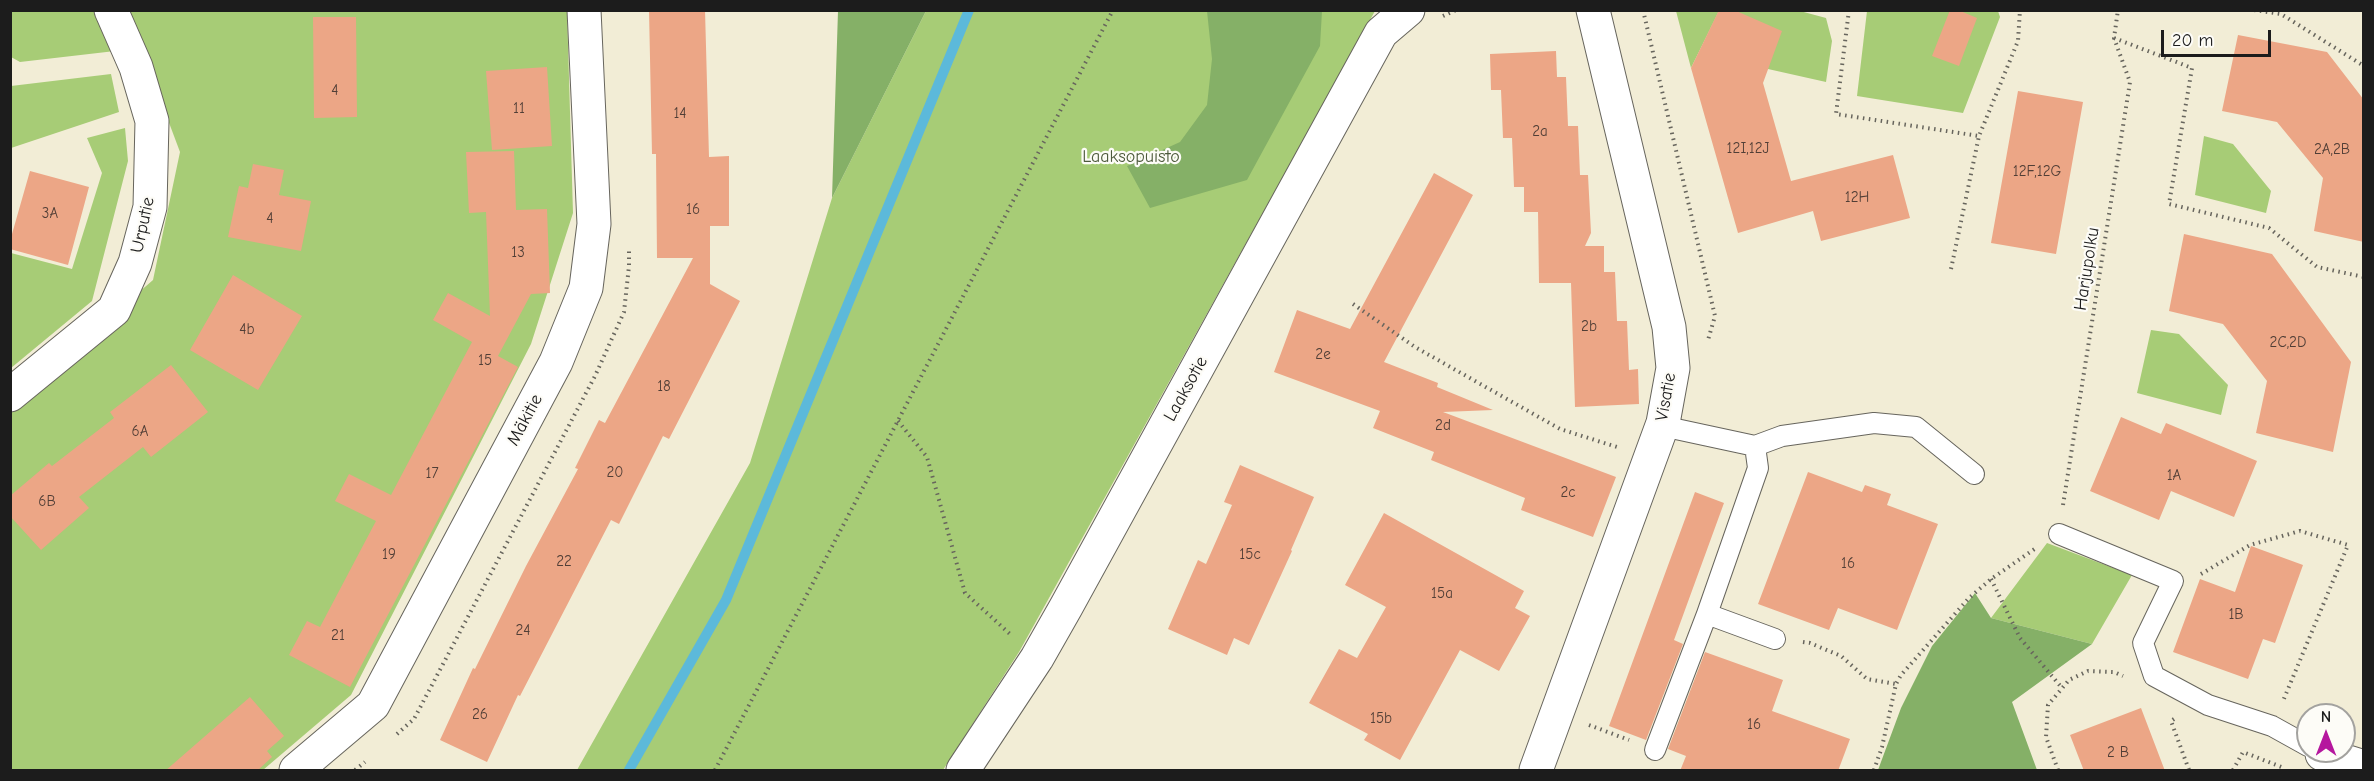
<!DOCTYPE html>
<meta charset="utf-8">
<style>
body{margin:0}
#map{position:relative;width:2374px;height:781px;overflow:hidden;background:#f2edd6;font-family:"Comic Neue",sans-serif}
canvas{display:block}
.frame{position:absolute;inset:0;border:12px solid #1c1c1c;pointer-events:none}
.north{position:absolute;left:2296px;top:703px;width:60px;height:60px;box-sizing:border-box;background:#fdfcf7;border:2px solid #a3a29f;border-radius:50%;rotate:0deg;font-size:16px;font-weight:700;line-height:24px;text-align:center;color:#1c1c1c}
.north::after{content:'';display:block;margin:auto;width:21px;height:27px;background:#b5179e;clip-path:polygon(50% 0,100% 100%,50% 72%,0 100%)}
.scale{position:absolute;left:2161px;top:30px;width:110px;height:27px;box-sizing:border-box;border:3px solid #1c1c1c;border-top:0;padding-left:8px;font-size:18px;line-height:21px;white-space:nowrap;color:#1c1c1c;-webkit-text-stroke:4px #fdfcf7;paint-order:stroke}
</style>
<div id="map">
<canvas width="2374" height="781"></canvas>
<div class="frame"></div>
<div class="north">N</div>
<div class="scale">20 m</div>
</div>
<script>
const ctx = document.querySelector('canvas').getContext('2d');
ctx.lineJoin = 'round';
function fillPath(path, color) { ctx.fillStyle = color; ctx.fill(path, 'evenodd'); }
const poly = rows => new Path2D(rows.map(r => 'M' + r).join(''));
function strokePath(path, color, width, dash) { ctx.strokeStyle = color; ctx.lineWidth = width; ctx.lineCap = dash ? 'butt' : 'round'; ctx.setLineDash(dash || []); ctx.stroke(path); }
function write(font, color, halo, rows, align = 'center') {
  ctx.font = font + ' "Comic Neue",sans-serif'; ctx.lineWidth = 4.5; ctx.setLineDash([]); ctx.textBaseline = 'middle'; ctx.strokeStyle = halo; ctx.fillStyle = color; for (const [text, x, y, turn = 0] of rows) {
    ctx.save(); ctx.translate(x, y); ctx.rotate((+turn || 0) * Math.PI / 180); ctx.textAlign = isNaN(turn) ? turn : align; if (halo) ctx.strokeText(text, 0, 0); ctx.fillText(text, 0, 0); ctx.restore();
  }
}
fillPath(poly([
 [11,11,567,11,573,213,531,344,351,695,263,770,11,770,11,403,153,280,180,152,141,48,20,62,11,57],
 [926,11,1375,11,1019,652,943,770,577,770,750,463,832,198],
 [1676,11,1719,11,1691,68],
 [1734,11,1800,11,1826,18,1832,41,1826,82,1768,69],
 [1867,11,1998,11,2000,17,1963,113,1857,96],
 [111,74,119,112,11,148,11,86],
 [125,128,128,161,92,301,11,368,11,253,72,269,102,173,87,138],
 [2204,136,2233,144,2271,191,2266,213,2195,195],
 [2151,330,2179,334,2228,385,2221,415,2137,393],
 [2047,543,2132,575,2092,644,1991,618]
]), '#a7cc76');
fillPath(poly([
 [838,11,926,11,832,198],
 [1207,11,1322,11,1320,46,1247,180,1150,208,1127,166,1180,142,1207,105,1212,59],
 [1975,593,1991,618,2092,644,2012,702,2037,770,1878,770,1901,708,1932,646]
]), '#85b067');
strokePath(poly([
 [629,770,726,600,969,10]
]), '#5cb9da', 10);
fillPath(poly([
 [649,10,705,10,709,157,729,156,729,226,710,226,710,284,740,301,669,439,663,436,619,524,611,520,520,696,518,695,487,762,440,740,473,668,475,669,526,566,578,469,575,468,599,420,605,423,693,258,657,258,656,154,652,154],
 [1719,10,1734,10,1782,31,1763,83,1791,181,1893,155,1910,218,1821,241,1813,211,1738,233,1691,68],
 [1950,10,1958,10,1977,18,1959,66,1932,56],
 [313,17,356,17,357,117,314,118],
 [2238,35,2327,52,2364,100,2364,242,2314,231,2323,178,2277,122,2222,111],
 [1556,51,1557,77,1566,77,1568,126,1578,126,1580,175,1588,175,1591,233,1585,246,1604,246,1604,272,1615,272,1617,321,1627,321,1629,370,1638,369,1639,404,1575,407,1571,283,1539,283,1538,212,1524,212,1524,187,1514,187,1512,138,1503,138,1501,90,1491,90,1490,54],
 [547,67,552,146,492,150,486,71],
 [2018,91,2083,102,2056,254,1991,243],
 [514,151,516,210,547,209,550,293,531,294,498,356,518,367,350,687,289,655,307,621,320,627,376,521,335,501,349,474,391,495,472,342,433,320,448,293,490,316,486,212,469,213,466,152],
 [253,164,284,170,279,195,311,201,301,251,228,237,239,186,248,188],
 [30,171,89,187,68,265,10,249,10,241],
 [1434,173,1473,195,1384,362,1438,383,1437,387,1493,410,1443,412,1616,477,1593,537,1521,510,1525,498,1431,460,1434,452,1373,428,1380,411,1274,372,1297,310,1350,329],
 [2184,234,2272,254,2351,362,2333,452,2256,433,2267,381,2223,324,2169,311],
 [233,275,302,316,258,390,190,350],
 [171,365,208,412,151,457,143,447,79,497,89,508,41,550,10,516,10,496,49,463,52,466,114,418,110,412],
 [2121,417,2161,434,2166,423,2257,461,2234,517,2171,491,2159,520,2090,491],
 [1240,465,1314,497,1291,550,1292,551,1249,645,1234,638,1227,655,1168,629,1198,560,1206,564,1232,505,1224,502],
 [1808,472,1862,492,1865,485,1891,494,1887,505,1938,524,1897,630,1838,608,1829,630,1758,604],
 [1695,492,1724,503,1674,640,1683,644,1646,740,1609,726],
 [1384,513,1524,591,1515,608,1530,616,1499,671,1460,650,1400,760,1364,740,1368,734,1309,703,1339,649,1357,658,1386,607,1345,585],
 [2251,546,2303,565,2275,643,2263,639,2248,679,2173,652,2200,579,2235,592],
 [1705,652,1783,680,1772,711,1850,739,1838,771,1680,771,1686,756,1668,749],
 [250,697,284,736,267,751,272,757,257,771,165,771],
 [2141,708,2165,771,2084,771,2070,735]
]), '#eca686');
const service = poly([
 [1662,426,1755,446,1758,468,1707,614],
 [1755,446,1782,436,1874,423,1916,427,1974,474],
 [2059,534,2173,581,2143,643,2154,676,2208,705,2272,726,2308,746],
 [1655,750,1707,614,1775,639]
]);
const minor = poly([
 [10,395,114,310,135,263,150,207,152,121,136,67,111,10],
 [2322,754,2364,767],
 [296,770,373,705,556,362,586,288,594,224,584,10],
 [963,770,1037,658,1066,607,1381,33,1408,10],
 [1536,770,1663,423,1673,368,1669,327,1593,10]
]);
strokePath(service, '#67655d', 22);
strokePath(minor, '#67655d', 35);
strokePath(poly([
 [1643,10,1715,316,1708,340],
 [1849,10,1836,114,1979,136],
 [2254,10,2281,14,2364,66],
 [1443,16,1456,10],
 [2114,38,2192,68,2169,204,2269,228,2317,267,2364,277],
 [1951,269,1979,136,2018,41,2020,10],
 [1353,304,1415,347,1560,429,1617,447],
 [898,421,927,457,965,593,1010,634],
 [2063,505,2130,82,2114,38,2118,10],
 [2201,574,2250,545,2300,531,2348,545,2283,701],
 [1991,579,2020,638,2062,688],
 [1803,642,1810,643,1841,656,1867,679,1896,684],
 [2174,719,2171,721,2189,770],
 [1589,725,1629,740],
 [397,734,414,719,595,376,624,312,629,266,629,248],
 [355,770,365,762],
 [715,770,1113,10],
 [1874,770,1882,747,1896,684,1901,675,1969,598,1991,579,2036,548],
 [2058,770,2046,737,2048,705,2069,680,2088,671,2114,672,2123,676],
 [2233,770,2243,752,2284,768]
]), '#67655d', 4, [1.5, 4.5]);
strokePath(service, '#fff', 20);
strokePath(minor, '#fff', 33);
write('15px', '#503e36', null, [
 ["4",335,91],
 ["11",519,109],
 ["14",680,114],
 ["2a",1540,132],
 ["12I,12J",1748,149],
 ["2A,2B",2332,150],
 ["12F,12G",2037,172],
 ["12H",1857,198],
 ["16",693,210],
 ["3A",50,214],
 ["4",270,219],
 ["13",518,253],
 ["2b",1589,327],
 ["4b",247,330],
 ["2C,2D",2288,343],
 ["2e",1323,355],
 ["15",485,361],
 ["18",664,387],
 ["2d",1443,426],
 ["6A",140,432],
 ["20",615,473],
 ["17",432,474],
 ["1A",2174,476],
 ["2c",1568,493],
 ["6B",47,502],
 ["19",389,555],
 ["15c",1250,555],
 ["22",564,562],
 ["16",1848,564],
 ["15a",1442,594],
 ["1B",2236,615],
 ["24",523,631],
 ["21",338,636],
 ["26",480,715],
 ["15b",1381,719],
 ["16",1754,725],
 ["2 B",2118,753]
]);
write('18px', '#4d5a3c', '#fdfcf7', [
 ["Laaksopuisto",1131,157]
]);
write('18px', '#1c1c1c', '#fdfcf7', [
 ["Urputie",143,225,-78],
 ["Harjupolku",2087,269,-81],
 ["Laaksotie",1186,389,-61],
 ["Visatie",1666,397,-80],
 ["Mäkitie",525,420,-62]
]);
</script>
